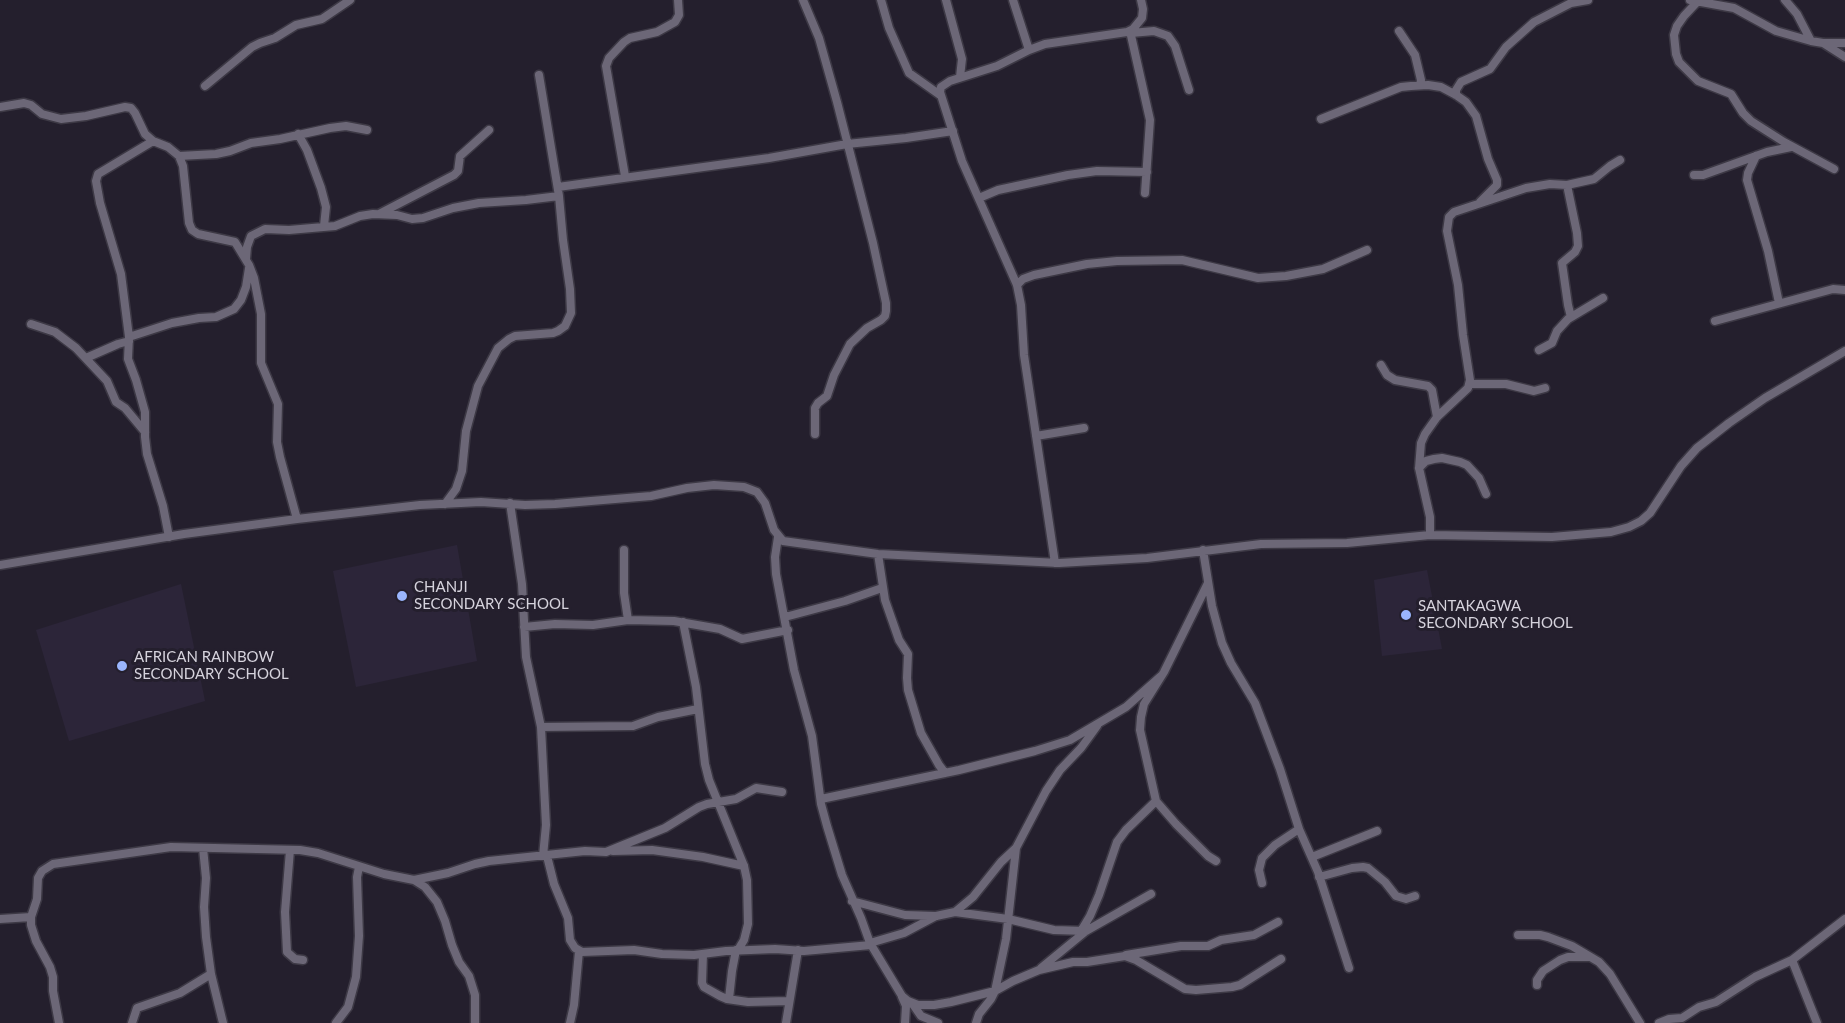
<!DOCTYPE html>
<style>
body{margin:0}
canvas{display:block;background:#241f2d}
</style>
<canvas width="1845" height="1023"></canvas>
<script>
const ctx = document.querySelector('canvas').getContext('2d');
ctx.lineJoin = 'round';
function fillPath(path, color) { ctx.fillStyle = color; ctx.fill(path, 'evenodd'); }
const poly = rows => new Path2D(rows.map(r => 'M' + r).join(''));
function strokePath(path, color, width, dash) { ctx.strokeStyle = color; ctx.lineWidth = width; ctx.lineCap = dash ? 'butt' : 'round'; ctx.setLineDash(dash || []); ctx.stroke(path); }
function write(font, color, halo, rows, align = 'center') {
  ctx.font = font + ' Lato,sans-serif'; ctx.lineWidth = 6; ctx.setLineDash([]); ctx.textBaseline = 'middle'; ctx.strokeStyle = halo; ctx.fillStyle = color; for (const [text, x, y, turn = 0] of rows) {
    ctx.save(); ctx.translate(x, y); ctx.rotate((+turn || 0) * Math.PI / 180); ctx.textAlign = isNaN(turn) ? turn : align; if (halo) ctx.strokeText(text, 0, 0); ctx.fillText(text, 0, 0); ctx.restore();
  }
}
fillPath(poly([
 [457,545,477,661,356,687,333,571],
 [1427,570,1442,649,1382,656,1374,580],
 [181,584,205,701,69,741,36,630]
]), '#2c2539');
const street = poly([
 [803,0,819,38,837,102,873,243,886,303,886,311,885,316,881,320,867,328,850,344,834,375,827,396,818,403,815,408,815,434],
 [881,0,889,28,909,73,940,95],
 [946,0,962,59,960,77],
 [1013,0,1029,50],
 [1690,0,1734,8,1776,31,1811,41],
 [1699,0,1684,16,1677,26,1674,35,1676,54,1679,62,1698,81,1731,94,1743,113,1751,121,1784,142,1834,169],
 [1785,0,1797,14,1811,41,1823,43,1845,57],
 [1130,31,1150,120,1145,193],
 [1399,31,1415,55,1421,80,1420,85],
 [1131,33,1154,31,1168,36,1175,46,1189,90],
 [1824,43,1845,43],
 [205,86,252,47,260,43,275,38,296,25,322,19,350,0],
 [1456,95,1456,90,1461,82,1490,69,1506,47,1534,22,1571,3,1588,0],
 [0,107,24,103,31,105,42,114,61,119,86,116,125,107,131,108,135,113,145,134,153,141,168,147,179,156,183,166,189,223,192,230,198,234,235,242,249,265,254,278,261,314,261,363,278,404,277,442,280,457,297,519],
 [1321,119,1401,87,1411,86,1428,85,1441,87,1456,95,1466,102,1476,116,1488,159,1497,180,1497,185,1480,202],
 [298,134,307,150,321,188,326,207,324,226],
 [153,141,98,174,96,181,100,203,121,274,129,337,128,359,136,380,145,412,145,437,147,454,163,506,169,537],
 [179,156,216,154,230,151,251,143,280,139,330,128,346,126,367,130],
 [1756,156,1748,173,1747,180,1768,251,1779,303],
 [1694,175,1703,175,1767,152,1791,147],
 [625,176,606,66,609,58,624,42,630,38,657,32,675,22,679,15,678,0],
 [1567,185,1594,179,1610,166,1620,160],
 [558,187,769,158,847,144,906,138,953,131],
 [979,198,998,190,1068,175,1097,171,1147,172],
 [379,214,454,175,458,171,460,156,489,130],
 [246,259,247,247,251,236,265,229,289,230,335,226,360,216,373,214,397,215,412,219,423,218,453,208,479,203,526,200,559,196],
 [1017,285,1023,279,1034,275,1087,264,1117,261,1182,260,1258,278,1286,276,1323,269,1367,250],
 [1715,321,1833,289,1845,290],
 [31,324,55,332,76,348,107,381,116,402,125,408,145,432],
 [129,337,172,323,199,318,216,317,234,309,241,300,246,287,249,268],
 [1539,350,1552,343,1557,331,1568,319,1603,298],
 [86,358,118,344,129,341],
 [1381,365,1387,375,1395,380,1428,386,1432,390,1437,417],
 [1469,384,1506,384,1534,391,1545,388],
 [1036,436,1084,428],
 [1419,468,1426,461,1434,459,1442,458,1460,462,1467,465,1479,478,1486,494],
 [510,503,522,584,526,657,541,727,546,825,543,856],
 [445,504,456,489,462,471,466,431,478,386,498,348,509,339,515,336,553,333,558,331,565,326,571,313,570,289,563,240,559,196,539,75],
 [1430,535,1430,517,1419,468,1421,443,1425,434,1437,417,1468,388,1470,380,1463,335,1458,285,1447,231,1449,217,1454,212,1526,188,1550,184,1567,185,1577,233,1578,246,1575,252,1562,263,1568,305,1571,317],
 [778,537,775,557,776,574,794,670,812,736,821,804,827,826,842,875,861,918,870,943,902,996,908,1001,918,1005,934,1005,951,1002,995,991,1013,981,1039,970,1073,962,1087,962,1125,956,1136,960,1185,989,1196,990,1232,987,1240,985,1281,959],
 [624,550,624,593,628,620],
 [1203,550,1212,606,1222,643,1231,663,1255,703,1280,769,1299,829,1318,872,1349,968],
 [878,554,885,600,899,640,908,654,907,678,908,690,921,733,939,765,945,773],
 [1055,563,1024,355,1021,305,1017,285,962,161,940,92,941,87,950,81,997,66,1029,50,1045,44,1127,32,1133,29,1142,18,1143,9,1141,0],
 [0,565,184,534,297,519,420,505,481,502,525,505,555,504,651,496,687,488,714,485,744,487,757,492,765,503,774,530,783,541,878,554,1059,563,1147,558,1261,544,1347,543,1430,535,1552,537,1611,532,1629,527,1641,521,1650,513,1681,466,1697,448,1729,423,1765,398,1845,351],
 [1208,583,1164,672,1144,704,1141,717,1140,730,1156,801,1176,824,1208,856,1216,861],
 [785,617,845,601,882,588],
 [683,622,696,687,705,764,709,780,744,866,747,880,748,924,744,940,738,950],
 [524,627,555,624,593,625,628,620,674,621,720,629,742,639,788,630],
 [541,727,633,726,658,717,698,709],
 [821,799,959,770,1035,751,1070,740,1126,707,1161,676],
 [203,848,206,878,204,907,206,937,211,974,223,1023],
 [290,850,285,912,287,952,295,959,303,960],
 [613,851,652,850,703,857,744,866],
 [547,856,554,884,568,918,570,940,575,948,582,952,634,950,662,954,694,955,726,951,775,949,804,951,871,945],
 [1312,857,1377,831],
 [1319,877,1352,868,1363,867,1368,868,1385,882,1396,896,1406,899,1415,896],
 [414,880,448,873,475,864,489,861,585,851,606,852,665,828,699,807,707,804,736,799,756,788,782,792],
 [1262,883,1259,870,1262,858,1275,845,1299,829],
 [852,901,905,915,936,916],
 [955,912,973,897,1001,862,1016,848],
 [0,919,31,917],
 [1081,931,1090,916,1099,895,1117,842,1126,830,1156,801],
 [1518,935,1540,935,1548,937,1572,946,1599,962,1610,974,1640,1023],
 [870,943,904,933,936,916,955,912,1008,919,1054,930,1086,931],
 [703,954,702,983,704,987,720,996,727,999,748,1002,789,1001],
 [1126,955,1181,946,1208,946,1221,940,1254,935,1278,922],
 [1792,960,1817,1023],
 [1041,968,1086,931,1151,894],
 [1537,985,1537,980,1543,971,1560,960,1568,957,1589,957],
 [902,997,906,1006,905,1023],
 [729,999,732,971,736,950],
 [912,1003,921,1016,938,1023],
 [59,1023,53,991,53,977,50,967,36,941,31,925,31,917,37,899,38,878,42,871,53,864,171,847,300,850,318,853,384,874,414,880,425,887,437,902,445,921,452,945,459,962,469,976,475,995,475,1023],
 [132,1023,137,1008,180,993,211,974],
 [336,1023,348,1007,356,977,359,936,357,877,359,867],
 [570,1023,574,1005,579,951],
 [786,1023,798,950],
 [976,1023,979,1014,991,999,995,991,1006,939,1016,848,1046,791,1060,770,1081,748,1097,726],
 [1659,1023,1669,1019,1682,1018,1699,1007,1716,1002,1755,977,1792,960,1845,919]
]);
strokePath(street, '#3d3945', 11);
strokePath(street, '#6c6777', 8);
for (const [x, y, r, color] of [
 [402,596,6,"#9ab5fd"],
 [1406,615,6,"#9ab5fd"],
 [122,666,6,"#9ab5fd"]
]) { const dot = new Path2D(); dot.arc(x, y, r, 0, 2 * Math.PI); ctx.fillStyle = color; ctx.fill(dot); strokePath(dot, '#241f2d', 2); }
write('15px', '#d6d3dd', '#241f2d', [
 ["CHANJI",414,587],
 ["SECONDARY SCHOOL",414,604],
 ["SANTAKAGWA",1418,606],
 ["SECONDARY SCHOOL",1418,623],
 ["AFRICAN RAINBOW",134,657],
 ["SECONDARY SCHOOL",134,674]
], 'left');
</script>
